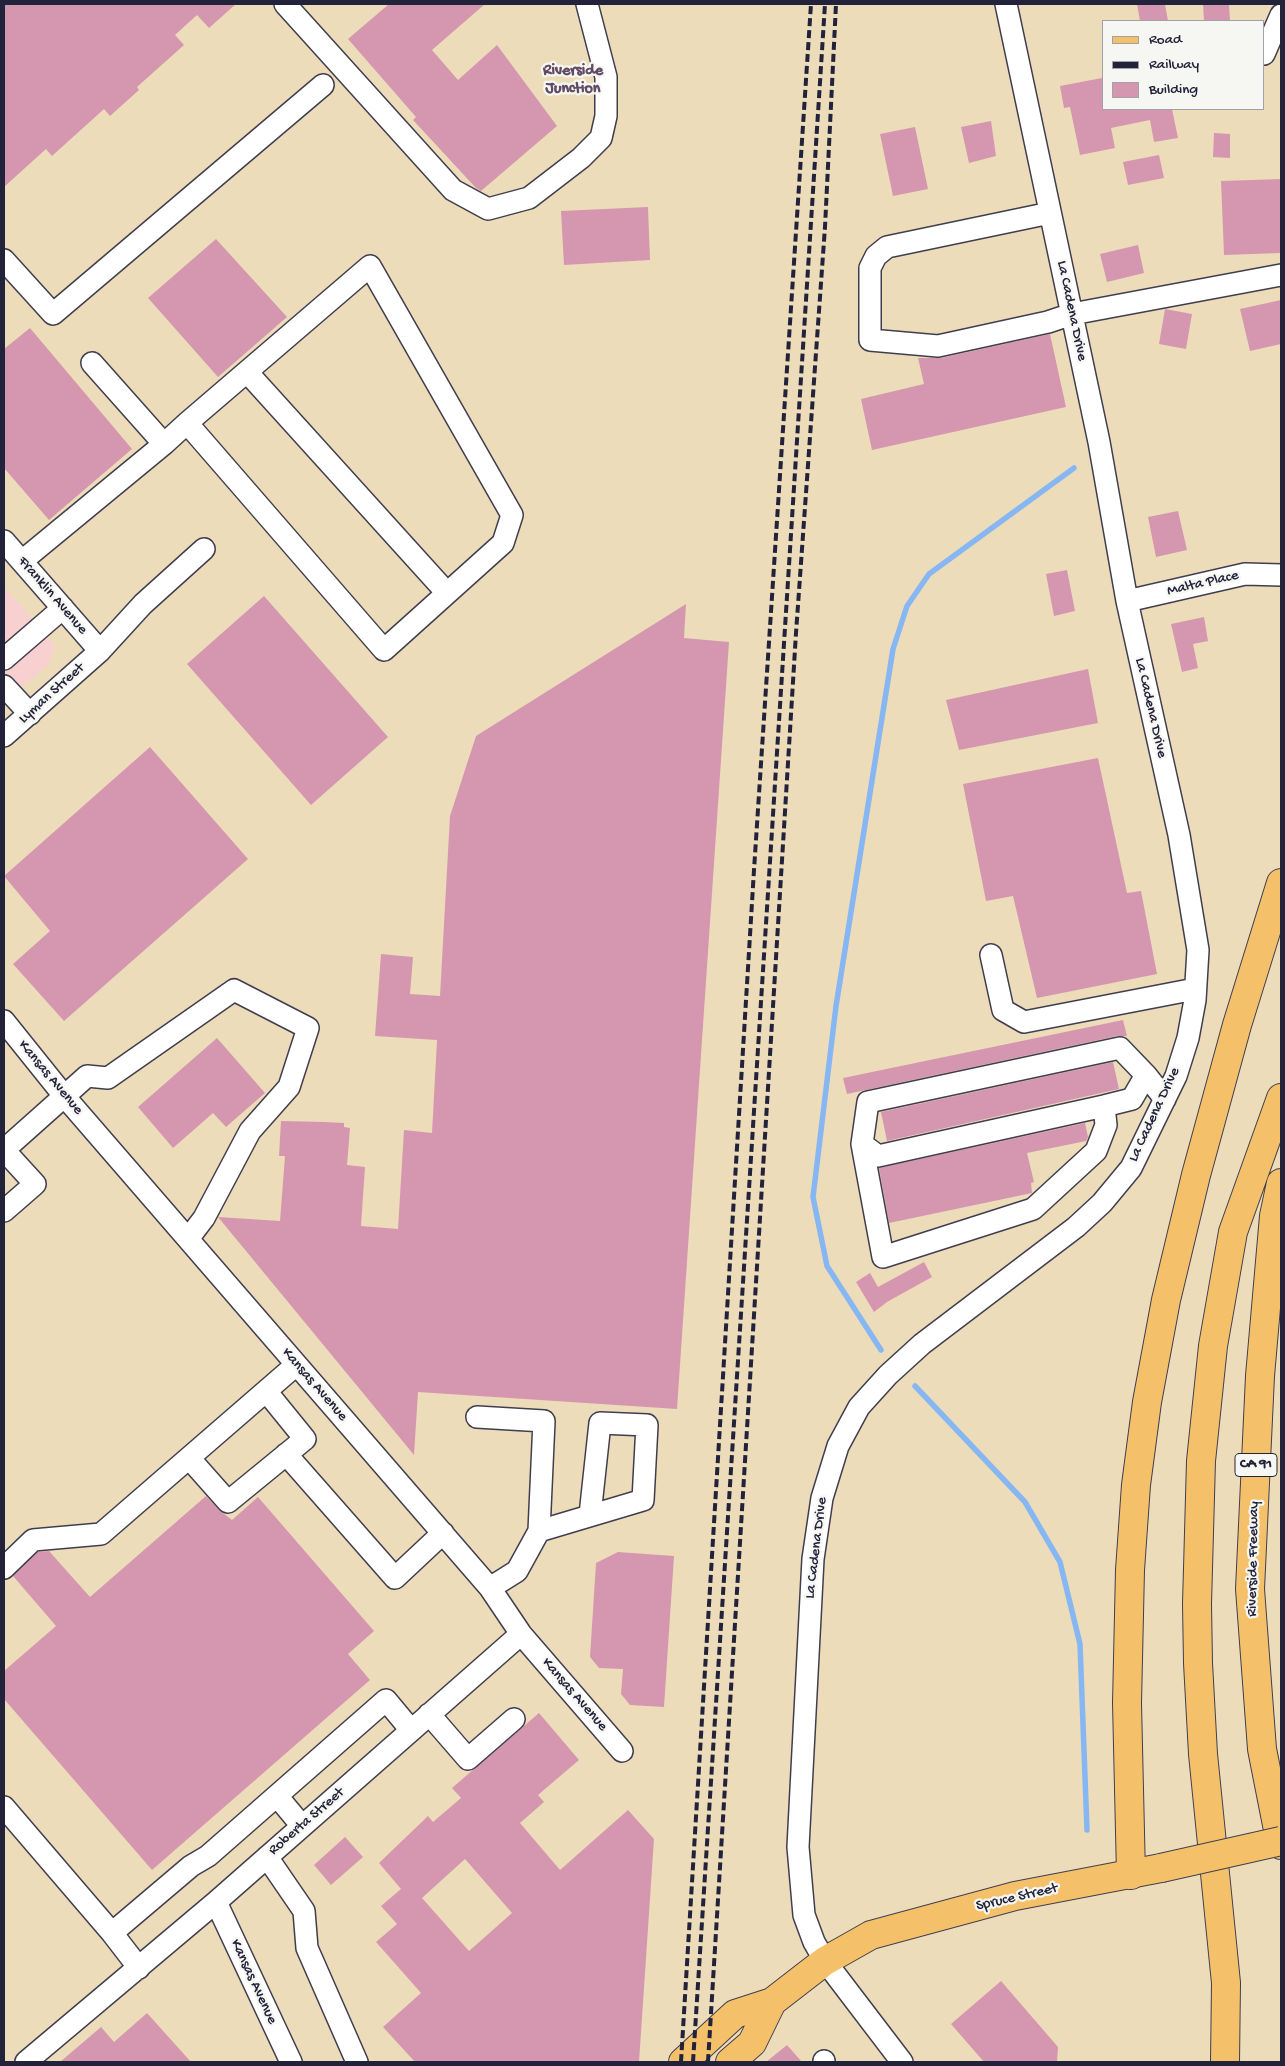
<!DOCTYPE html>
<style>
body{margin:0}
#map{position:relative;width:1285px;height:2066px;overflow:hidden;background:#eddcba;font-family:"Gochi Hand",sans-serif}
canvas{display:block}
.frame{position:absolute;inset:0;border:5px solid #22223b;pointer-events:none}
.legend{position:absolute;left:1102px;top:20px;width:162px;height:90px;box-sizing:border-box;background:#f6f6f2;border:1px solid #a1a1a9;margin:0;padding:6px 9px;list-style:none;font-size:15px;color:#22223b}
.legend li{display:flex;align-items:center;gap:10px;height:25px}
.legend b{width:25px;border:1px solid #a1a1a9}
</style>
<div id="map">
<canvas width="1285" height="2066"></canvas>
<div class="frame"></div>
<ul class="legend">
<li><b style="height:6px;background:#f4c16a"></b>Road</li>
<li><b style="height:6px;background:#22223b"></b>Railway</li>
<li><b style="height:14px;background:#d597af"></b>Building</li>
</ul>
</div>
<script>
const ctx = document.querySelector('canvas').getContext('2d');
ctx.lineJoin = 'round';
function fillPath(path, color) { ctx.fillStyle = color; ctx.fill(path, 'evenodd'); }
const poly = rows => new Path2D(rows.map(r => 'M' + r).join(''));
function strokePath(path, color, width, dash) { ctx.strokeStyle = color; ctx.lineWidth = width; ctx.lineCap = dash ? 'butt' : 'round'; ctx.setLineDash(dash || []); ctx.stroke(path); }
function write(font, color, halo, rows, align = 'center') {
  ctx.font = font + ' "Gochi Hand",sans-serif'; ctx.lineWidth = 4.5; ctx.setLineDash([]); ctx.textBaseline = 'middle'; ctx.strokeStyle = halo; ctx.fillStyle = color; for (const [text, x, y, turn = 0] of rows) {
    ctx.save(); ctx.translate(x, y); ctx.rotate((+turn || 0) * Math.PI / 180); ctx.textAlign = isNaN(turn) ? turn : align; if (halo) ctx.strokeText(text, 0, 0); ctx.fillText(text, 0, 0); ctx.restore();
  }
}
fillPath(poly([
 [4,586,55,646,49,664,4,702]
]), '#f7d0cf');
strokePath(poly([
 [881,1350,827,1266,813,1197,836,1006,893,649,907,606,929,574,1074,468],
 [915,1386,1025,1502,1060,1562,1080,1644,1087,1830]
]), '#87b7f3', 5.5);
fillPath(poly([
 [4,4,236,4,209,28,197,15,175,35,184,45,137,87,139,90,110,116,104,109,52,156,46,149,4,187],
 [389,4,485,4,432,50,458,80,497,45,557,126,481,191,476,188,413,120,416,117,348,39],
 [1137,4,1165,4,1168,21,1140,21],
 [1203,4,1229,4,1230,21,1204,21],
 [1102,78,1104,109,1172,109,1178,138,1154,142,1150,120,1111,128,1115,148,1080,155,1070,107,1064,108,1060,86],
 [991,121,996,156,969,163,961,127],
 [915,127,928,189,893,196,880,134],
 [1214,133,1230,134,1230,158,1213,157],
 [1159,155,1164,178,1128,185,1123,162],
 [1281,179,1281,253,1224,255,1221,181],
 [648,207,650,260,564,265,561,211],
 [216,239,287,317,218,377,148,298],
 [1138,245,1144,273,1107,282,1100,254],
 [1281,300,1281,344,1250,351,1240,309],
 [1165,309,1192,314,1186,349,1159,344],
 [30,328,132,449,49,520,4,468,4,349],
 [1050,334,1066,407,872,450,861,399,924,384,918,358,941,358],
 [1178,511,1187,550,1156,557,1148,517],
 [1067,570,1075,611,1054,616,1046,574],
 [264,596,388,737,311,805,187,664],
 [686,604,684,638,729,642,677,1409,418,1392,414,1455,218,1217,280,1221,285,1156,279,1156,281,1121,325,1122,344,1123,344,1127,350,1128,347,1165,365,1167,361,1226,398,1229,404,1130,432,1133,437,1040,375,1036,381,954,413,957,410,994,440,996,450,816,476,736],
 [1204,617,1208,641,1193,644,1198,668,1182,672,1171,624],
 [1088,669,1098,723,959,750,946,700],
 [150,747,248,859,64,1021,13,964,50,931,4,876],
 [1098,758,1127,893,1141,891,1157,974,1037,998,1013,896,986,901,963,784],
 [1123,1020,1127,1036,1117,1036,847,1094,843,1078],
 [217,1038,265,1093,226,1127,213,1113,173,1148,138,1107],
 [1113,1062,1119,1089,887,1141,881,1112],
 [1085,1123,1088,1137,1086,1141,1027,1153,1034,1182,1031,1183,1032,1193,889,1223,879,1168],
 [924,1262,932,1277,887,1302,874,1312,856,1282,870,1273,878,1287],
 [206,1496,219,1510,232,1520,258,1497,374,1631,348,1654,370,1680,152,1870,4,1699,4,1671,56,1626,13,1576,38,1552,49,1551,90,1597],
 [618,1552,674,1556,664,1707,630,1705,621,1694,623,1669,599,1668,590,1657,596,1563],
 [539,1713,579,1760,538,1795,544,1802,520,1823,560,1870,628,1810,654,1839,639,2062,415,2062,383,2027,421,1993,376,1942,397,1924,381,1906,401,1889,379,1863,428,1816,433,1822,461,1798,452,1788],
 [465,1859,512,1913,469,1951,422,1898],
 [345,1837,363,1857,331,1885,314,1865],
 [1001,1981,1058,2047,1057,2062,984,2062,951,2024],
 [147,2013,191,2062,60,2062,101,2027,114,2042],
 [787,2045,802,2062,766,2062]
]), '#d597af');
const minor = poly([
 [285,4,453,190,488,209,529,198,581,158,601,138,606,116,606,77,587,4],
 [1264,54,1281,15],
 [1050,213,887,247,876,256,870,268,870,340,938,346,1048,322,1072,314,1281,275],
 [4,260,53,314,323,85],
 [247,372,447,593],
 [164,444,187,423,370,266,512,515,503,543,384,650,187,423],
 [4,541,100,651],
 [22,561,164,444,92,363],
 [1127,601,1245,574,1281,575],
 [4,659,63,608],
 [4,686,30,714],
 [4,736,100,651,143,604,204,549],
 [991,955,1003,1010,1024,1022,1195,989],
 [4,1021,65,1097,490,1588,521,1634,622,1751],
 [1146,1075,1132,1099,1104,1106,878,1156,862,1144,868,1102,1120,1048,1146,1075,1165,1099],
 [862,1144,883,1257,1033,1209,1096,1151,1106,1125,1104,1106],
 [4,1150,87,1076,108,1078,234,990,308,1028,289,1087,250,1131,204,1218,188,1239],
 [4,1211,35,1184,4,1150],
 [477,1417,544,1421,539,1531,517,1571,490,1588],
 [286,1454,395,1578,443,1533],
 [189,1458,228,1502,305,1439,266,1391],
 [539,1531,643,1500,647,1425,600,1423,590,1515],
 [4,1568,33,1540,101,1534,296,1365],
 [429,1714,468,1759,514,1719],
 [277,1796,302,1826],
 [4,1807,112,1933,191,1866,208,1856,386,1700,411,1730],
 [267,1857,304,1911,307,1948,357,2062],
 [216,1902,291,2062],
 [112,1933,139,1968],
 [824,2061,824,2062],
 [26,2062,216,1902,521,1634],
 [902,2062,825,1961,814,1942,804,1915,798,1847,813,1559,822,1498,838,1446,859,1407,888,1375,922,1344,1076,1227,1102,1203,1131,1168,1176,1076,1188,1038,1195,1000,1198,950,1179,835,1127,601,1099,442,1006,4]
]);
const major = poly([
 [683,2062,735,2014,772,2002],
 [730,2062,752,2043,772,2002,825,1961,871,1935,1015,1896,1161,1868]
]);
const highway = poly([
 [1281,1183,1274,1216,1260,1376,1250,1589,1262,1749,1281,1845],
 [1131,1875,1127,1703,1130,1570,1136,1485,1147,1402,1166,1300,1196,1175,1237,1025,1281,883],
 [1225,2062,1226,1983,1203,1754,1198,1663,1197,1604,1201,1461,1213,1346,1233,1232,1281,1098]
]);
strokePath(minor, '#403e4e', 24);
strokePath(major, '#403e4e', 30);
strokePath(highway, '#403e4e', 30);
strokePath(minor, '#fff', 21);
strokePath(major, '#f4c16a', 28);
strokePath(highway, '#f4c16a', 28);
strokePath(poly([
 [681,2062,754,870,811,4],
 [693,2062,825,4],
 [708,2062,796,633,825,227,836,4]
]), '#22223b', 4, [8, 4]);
const majorBridge = poly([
 [1161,1868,1281,1841]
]);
strokePath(majorBridge, '#403e4e', 30, []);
strokePath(majorBridge, '#f4c16a', 28);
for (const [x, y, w] of [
 [1256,1465,42]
]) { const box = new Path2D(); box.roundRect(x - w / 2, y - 11.5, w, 23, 4); ctx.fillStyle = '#f6f6f2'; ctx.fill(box); strokePath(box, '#22223b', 1); }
write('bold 14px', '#22223b', null, [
 ["CA 91",1256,1465]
]);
write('15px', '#22223b', '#f6f6f2', [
 ["La Cadena Drive",1071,311,78],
 ["Malta Place",1203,584,-13],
 ["Franklin Avenue",52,596,49],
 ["Lyman Street",52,694,-42],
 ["La Cadena Drive",1150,708,77],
 ["Kansas Avenue",50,1078,50],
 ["La Cadena Drive",1155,1115,-65],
 ["Kansas Avenue",314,1385,49],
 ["La Cadena Drive",817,1548,-83],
 ["Riverside Freeway",1254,1559,-89],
 ["Kansas Avenue",574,1695,49],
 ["Roberta Street",307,1822,-41],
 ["Spruce Street",1017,1898,-13],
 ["Kansas Avenue",253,1982,65]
]);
write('bold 16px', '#614b64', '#f6f6f2', [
 ["Riverside",573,72],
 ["Junction",573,90]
]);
</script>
